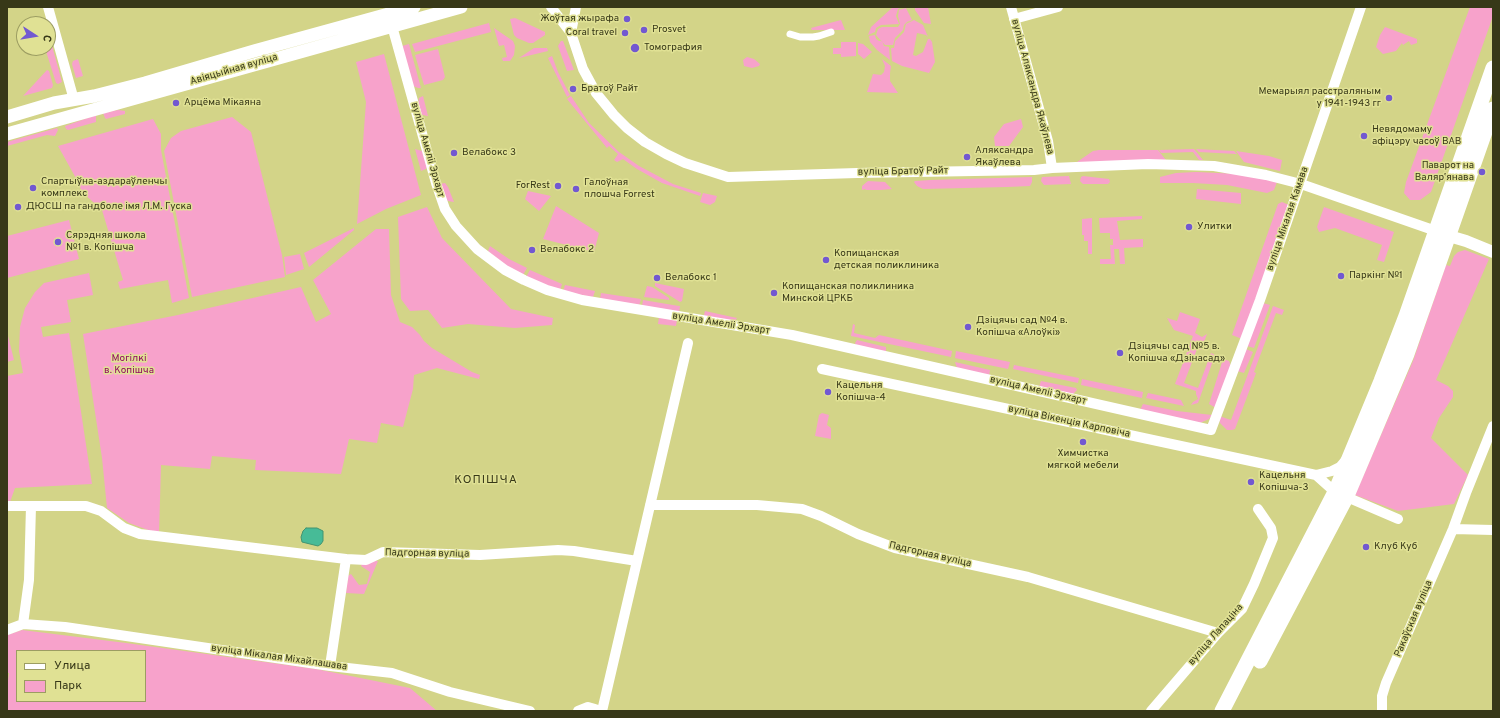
<!DOCTYPE html>
<meta charset="utf-8">
<style>
body{margin:0}
#map{position:relative;width:1500px;height:718px;overflow:hidden;background:#d3d488;font-family:Overpass,sans-serif}
canvas{display:block}
.frame{position:absolute;inset:0;border:8px solid #373818;pointer-events:none}
.legend{position:absolute;left:16px;top:650px;width:130px;height:52px;box-sizing:border-box;background:#e0e194;border:1px solid #9c9d62;margin:0;padding:5px 7px;list-style:none;font-size:12px;color:#373818}
.legend li{display:flex;align-items:center;gap:8px;height:20px}
.legend b{width:20px;border:1px solid #9c9d62}
.north{position:absolute;left:16px;top:16px;width:40px;height:40px;box-sizing:border-box;background:#e0e194;border:1px solid #9c9d62;border-radius:50%;rotate:102deg;font-size:11px;font-weight:700;line-height:16px;text-align:center;color:#373818}
.north::after{content:'';display:block;margin:auto;width:14px;height:18px;background:#7258d1;clip-path:polygon(50% 0,100% 100%,50% 72%,0 100%)}
</style>
<div id="map">
<canvas width="1500" height="718"></canvas>
<div class="frame"></div>
<ul class="legend">
<li><b style="height:5px;background:#fff"></b>Улица</li>
<li><b style="height:11px;background:#f7a2cb"></b>Парк</li>
</ul>
<div class="north">С</div>
</div>
<script>
const ctx = document.querySelector('canvas').getContext('2d');
ctx.lineJoin = 'round';
function fillPath(path, color) { ctx.fillStyle = color; ctx.fill(path, 'evenodd'); }
const poly = rows => new Path2D(rows.map(r => 'M' + r).join(''));
function strokePath(path, color, width, dash) { ctx.strokeStyle = color; ctx.lineWidth = width; ctx.lineCap = dash ? 'butt' : 'round'; ctx.setLineDash(dash || []); ctx.stroke(path); }
function write(font, color, halo, rows, align = 'center') {
  ctx.font = font + ' Overpass,sans-serif'; ctx.lineWidth = 3; ctx.setLineDash([]); ctx.textBaseline = 'middle'; ctx.strokeStyle = halo; ctx.fillStyle = color; for (const [text, x, y, turn = 0] of rows) {
    ctx.save(); ctx.translate(x, y); ctx.rotate((+turn || 0) * Math.PI / 180); ctx.textAlign = isNaN(turn) ? turn : align; if (halo) ctx.strokeText(text, 0, 0); ctx.fillText(text, 0, 0); ctx.restore();
  }
}
fillPath(poly([
 [893,7,902,7,898,9,896,16,899,24,881,25,876,28,875,32,868,35,871,27],
 [915,7,928,7,931,24,924,23,915,10],
 [1470,7,1493,7,1493,16,1431,192,1420,200,1410,200,1404,193,1406,182],
 [906,8,912,20,907,22,904,25,903,30,895,38,893,45,885,45,876,35,878,29,882,27,898,27,900,24,898,16,899,10],
 [515,18,545,32,545,35,533,43,529,43,517,38,514,35,510,19],
 [841,20,845,30,812,30,811,28],
 [914,20,923,25,928,37,926,35,917,33,913,55,916,56,923,52,928,39,930,39,932,42,935,62,929,73,902,66,892,61,891,48,894,48,895,41,904,32,906,24],
 [489,23,491,32,415,52,412,44],
 [1385,27,1417,39,1417,43,1411,45,1409,41,1403,45,1402,43,1396,51,1383,54,1376,47,1380,35],
 [494,28,513,41,515,46,514,55,510,61,503,61,502,58,507,57,504,45,499,46],
 [875,35,876,39,879,41,882,41,884,46,889,47,890,60,877,50,870,42,869,36],
 [48,39,51,42,62,82,58,84,56,83,45,48,48,48],
 [561,41,563,41,574,70,567,71,558,46],
 [841,42,856,42,856,56,841,57,841,54,833,54,833,48,841,48],
 [858,43,863,44,872,52,864,59,858,54],
 [409,44,421,88,418,88,413,86,402,46],
 [534,48,547,48,548,51,519,58],
 [438,49,445,77,443,80,424,85,415,55],
 [384,54,421,195,386,209,357,224,366,102,356,62],
 [552,56,558,72,570,95,567,97,548,58],
 [747,57,754,59,760,64,759,66,752,68,744,66,743,60],
 [78,59,83,76,76,78,72,64,73,61],
 [882,59,891,66,890,73,890,81,898,93,867,92,873,74,881,75,884,72,885,66],
 [47,70,49,71,53,85,52,88,23,96],
 [423,96,428,116,427,116,420,114,418,105,419,98],
 [571,96,589,123,619,152,639,166,673,184,701,193,700,196,662,183,637,169,623,159,617,162,614,160,618,154,609,146,607,148,567,99],
 [118,110,125,111,125,114,106,119,105,118,103,113],
 [96,115,96,122,68,130,66,129,65,126],
 [232,117,251,132,282,255,285,277,192,297,164,151,171,138,181,131],
 [153,119,161,134,161,150,189,298,172,303,168,280,120,289,118,282,123,280,102,210,82,192,77,180,58,146],
 [1021,119,1023,127,1009,146,995,146,994,137,1004,124],
 [57,128,58,130,55,136,47,135,7,146,7,142],
 [415,149,422,151,427,167,426,169,421,171],
 [1194,149,1203,160,1199,160,1193,152,1161,153,1159,150],
 [1196,149,1234,151,1237,154,1199,152],
 [1099,150,1158,150,1166,160,1080,165,1077,162,1093,151],
 [1236,151,1269,156,1282,160,1280,171,1244,162],
 [1196,172,1240,174,1277,182,1274,190,1267,193,1227,185,1193,183,1160,183,1160,177,1176,173],
 [1069,176,1071,184,1044,185,1041,181,1042,177],
 [1083,176,1109,179,1110,182,1108,184,1083,184,1080,181,1081,177],
 [1032,177,1032,182,1030,186,1007,187,923,189,917,186,914,182,915,181,930,180],
 [868,181,885,182,892,189,880,190,866,190,865,189,862,190,862,186],
 [445,183,448,187,454,202,448,201,446,199,440,184],
 [1197,189,1241,193,1241,204,1196,199],
 [528,191,551,196,539,211,525,199],
 [703,193,717,196,715,202,710,205,700,202],
 [1282,202,1289,205,1242,339,1232,335,1278,204],
 [556,206,599,233,594,252,543,239],
 [427,207,442,238,511,309,553,318,552,325,515,328,468,324,442,328,428,310,410,311,401,299,398,217],
 [1324,207,1394,232,1384,262,1377,260,1382,245,1335,228,1319,232,1317,227],
 [1142,216,1142,219,1117,221,1120,240,1143,239,1143,247,1124,248,1125,264,1120,264,1119,249,1114,249,1115,264,1100,264,1100,259,1111,259,1110,245,1113,245,1113,239,1110,239,1110,233,1100,233,1099,218],
 [1092,218,1092,254,1088,254,1088,241,1084,241,1084,235,1082,235,1082,219],
 [69,220,79,259,7,278,7,236],
 [354,228,354,230,309,267,304,253],
 [376,229,389,229,391,295,400,322,412,327,420,335,424,341,432,348,472,372,480,375,479,379,437,368,414,375,413,389,403,427,381,423,377,443,349,439,341,474,255,470,256,460,212,456,210,469,161,465,159,534,129,523,107,508,102,458,83,334,178,315,301,287,316,322,331,314,313,280],
 [490,246,509,259,527,268,523,275,505,265,488,251],
 [1465,250,1489,259,1436,380,1448,386,1453,391,1453,397,1439,418,1431,438,1468,475,1454,504,1398,511,1355,495,1413,361,1446,265,1450,266,1454,256,1458,252],
 [300,254,304,269,286,275,284,257],
 [530,270,562,284,560,291,526,277],
 [89,273,93,295,67,300,71,322,41,327,43,337,69,333,92,484,15,488,10,502,7,502,7,376,23,373,19,351,20,327,25,308,35,292,44,283],
 [655,283,684,289,682,301,680,302,655,286],
 [565,285,595,291,593,297,563,292],
 [647,286,652,287,669,298,669,300,644,297],
 [601,293,641,299,639,306,600,299],
 [643,300,679,306,680,306,679,313,642,306],
 [1263,303,1270,305,1254,348,1247,346],
 [1273,306,1284,310,1282,315,1276,313,1254,372,1256,373,1235,429,1232,430,1227,430,1220,423,1219,416,1231,420],
 [705,311,737,318,735,321,706,318,704,315],
 [1180,312,1200,319,1195,333,1202,337,1207,334,1201,350,1197,349,1184,383,1198,388,1211,353,1215,355,1198,403,1191,405,1193,402,1198,399,1196,394,1196,391,1175,384,1193,336,1174,330,1167,318,1177,321],
 [659,317,677,320,676,326,658,324],
 [853,324,855,325,854,333,875,338,879,335,952,351,951,357,851,336],
 [8,336,14,360,7,362,7,337],
 [857,340,886,347,886,353,857,347,855,343],
 [1246,349,1253,352,1244,373,1237,371],
 [956,351,1010,362,1008,369,955,358],
 [1223,359,1229,361,1231,366,1216,408,1209,404],
 [955,362,990,370,989,376,957,368],
 [1014,365,1079,378,1078,383,1013,369],
 [1082,379,1143,392,1142,398,1081,385],
 [1041,381,1076,388,1077,390,1072,395,1039,387],
 [1148,393,1181,400,1184,406,1146,398],
 [1143,404,1177,411,1212,415,1209,419,1200,423,1140,410],
 [822,413,829,415,827,425,831,428,831,439,815,436,819,415],
 [375,561,378,561,364,594,346,593,348,576,351,574,359,585,367,584,370,572,361,566,362,564],
 [22,630,126,643,316,669,410,688,437,711,7,711,7,688,9,673,7,673,7,635],
 [17,651,145,651,145,701,17,701]
]), '#f7a2cb');
const water = poly([
 [306,528,317,528,323,531,323,541,321,544,318,546,302,542,301,537,303,531,306,528]
]);
fillPath(water, '#47bb97');
strokePath(water, '#429471', 1);
strokePath(poly([
 [790,34,800,37,813,37,819,36,831,32]
]), '#fff', 7);
strokePath(poly([
 [48,7,74,100],
 [551,7,571,33,583,69,596,93,614,115,627,128,645,142,666,154,685,163,728,177,857,173,1034,170,1052,168,1148,164,1214,166,1266,175,1301,184,1436,231],
 [1011,7,1048,141,1052,168],
 [1014,19,1058,7],
 [392,26,436,183,445,209,456,226,477,249,505,270,524,280,547,290,582,300,792,335,1211,430,1260,300,1361,7],
 [571,33,576,7],
 [822,369,1316,475,1332,471,1340,467,1346,460],
 [1316,475,1335,492,1398,519],
 [650,505,757,505,802,509,821,516,858,534,895,548,1028,577,1218,633],
 [7,506,86,506,101,511,124,528,140,534,346,559,366,560,383,552,480,555,558,550,574,551,637,561],
 [1453,529,1493,530],
 [23,624,29,580,31,506],
 [7,630,23,624,65,627,330,666,392,673,450,692,530,711],
 [330,666,346,559],
 [578,711,588,707,595,709,599,711],
 [602,711,688,343],
 [1151,711,1218,633,1242,609,1254,584,1273,538,1271,528,1258,509],
 [1382,711,1382,696,1386,683,1453,529,1466,493,1493,426]
]), '#fff', 10);
strokePath(poly([
 [1449,236,1466,241,1493,252]
]), '#fff', 12);
strokePath(poly([
 [7,117,54,103,94,96,145,83,254,51,414,7],
 [7,134,461,7]
]), '#fff', 13);
strokePath(poly([
 [1260,661,1346,498,1407,354,1493,109],
 [1222,711,1335,492,1381,381,1406,316,1493,68]
]), '#fff', 15);
for (const [x, y, r, color] of [
 [627,19,4,"#7258d1"],
 [644,30,4,"#7258d1"],
 [625,33,4,"#7258d1"],
 [635,48,5,"#7258d1"],
 [573,89,4,"#7258d1"],
 [1389,98,4,"#7258d1"],
 [176,103,4,"#7258d1"],
 [1364,136,4,"#7258d1"],
 [454,153,4,"#7258d1"],
 [967,157,4,"#7258d1"],
 [1482,172,4,"#7258d1"],
 [558,186,4,"#7258d1"],
 [33,188,4,"#7258d1"],
 [576,189,4,"#7258d1"],
 [18,207,4,"#7258d1"],
 [1189,227,4,"#7258d1"],
 [58,242,4,"#7258d1"],
 [532,250,4,"#7258d1"],
 [826,260,4,"#7258d1"],
 [1341,276,4,"#7258d1"],
 [657,278,4,"#7258d1"],
 [774,293,4,"#7258d1"],
 [968,327,4,"#7258d1"],
 [1120,353,4,"#7258d1"],
 [828,392,4,"#7258d1"],
 [1083,442,4,"#7258d1"],
 [1251,482,4,"#7258d1"],
 [1366,547,4,"#7258d1"]
]) { const dot = new Path2D(); dot.arc(x, y, r, 0, 2 * Math.PI); ctx.fillStyle = color; ctx.fill(dot); strokePath(dot, '#e0e194', 1.5); }
write('10px', '#373818', '#e0e194', [
 ["Жоўтая жырафа",619,19,"right"],
 ["Prosvet",652,30],
 ["Coral travel",617,33,"right"],
 ["Томография",644,48],
 ["Братоў Райт",581,89],
 ["Мемарыял расстраляным",1381,92,"right"],
 ["у 1941-1943 гг",1381,104,"right"],
 ["Арцёма Мікаяна",184,103],
 ["Невядомаму",1372,130],
 ["афіцэру часоў ВАВ",1372,142],
 ["Аляксандра",975,151],
 ["Якаўлева",975,163],
 ["Велабокс 3",462,153],
 ["Паварот на",1474,166,"right"],
 ["Валярʼянава",1474,178,"right"],
 ["Спартыўна-аздараўленчы",41,182],
 ["комплекс",41,194],
 ["Галоўная",584,183],
 ["плошча Forrest",584,195],
 ["ForRest",550,186,"right"],
 ["ДЮСШ па гандболе імя Л.М. Гуска",26,207],
 ["Улитки",1197,227],
 ["Сярэдняя школа",66,236],
 ["№1 в. Копішча",66,248],
 ["Велабокс 2",540,250],
 ["Копищанская",834,254],
 ["детская поликлиника",834,266],
 ["Паркінг №1",1349,276],
 ["Велабокс 1",665,278],
 ["Копищанская поликлиника",782,287],
 ["Минской ЦРКБ",782,299],
 ["Дзіцячы сад №4 в.",976,321],
 ["Копішча «Алоўкі»",976,333],
 ["Дзіцячы сад №5 в.",1128,347],
 ["Копішча «Дзінасад»",1128,359],
 ["Кацельня",836,386],
 ["Копішча-4",836,398],
 ["Химчистка",1083,454,"center"],
 ["мягкой мебели",1083,466,"center"],
 ["Кацельня",1259,476],
 ["Копішча-3",1259,488],
 ["Клуб Куб",1374,547]
], 'left');
write('10px', '#373818', '#e0e194', [
 ["Авіяцыйная вуліца",234,70,-16],
 ["вуліца Аляксандра Якаўлева",1032,87,75],
 ["вуліца Амеліі Эрхарт",427,150,74],
 ["вуліца Братоў Райт",903,172,-1],
 ["вуліца Мікалая Камава",1288,219,-71],
 ["вуліца Амеліі Эрхарт",721,324,9],
 ["вуліца Амеліі Эрхарт",1038,391,13],
 ["вуліца Вікенція Карповіча",1069,422,12],
 ["Падгорная вуліца",427,554,1],
 ["Падгорная вуліца",930,555,13],
 ["Ракаўская вуліца",1414,619,-67],
 ["вуліца Лапаціна",1216,635,-49],
 ["вуліца Мікалая Міхайлашава",279,658,8]
]);
write('10px', '#900760', '#e0e194', [
 ["Могілкі",129,359],
 ["в. Копішча",129,371]
]);
ctx.letterSpacing = '1px';
write('12px', '#373818', '#e0e194', [
 ["КОПІШЧА",486,481]
]);
ctx.letterSpacing = '0px';
</script>
